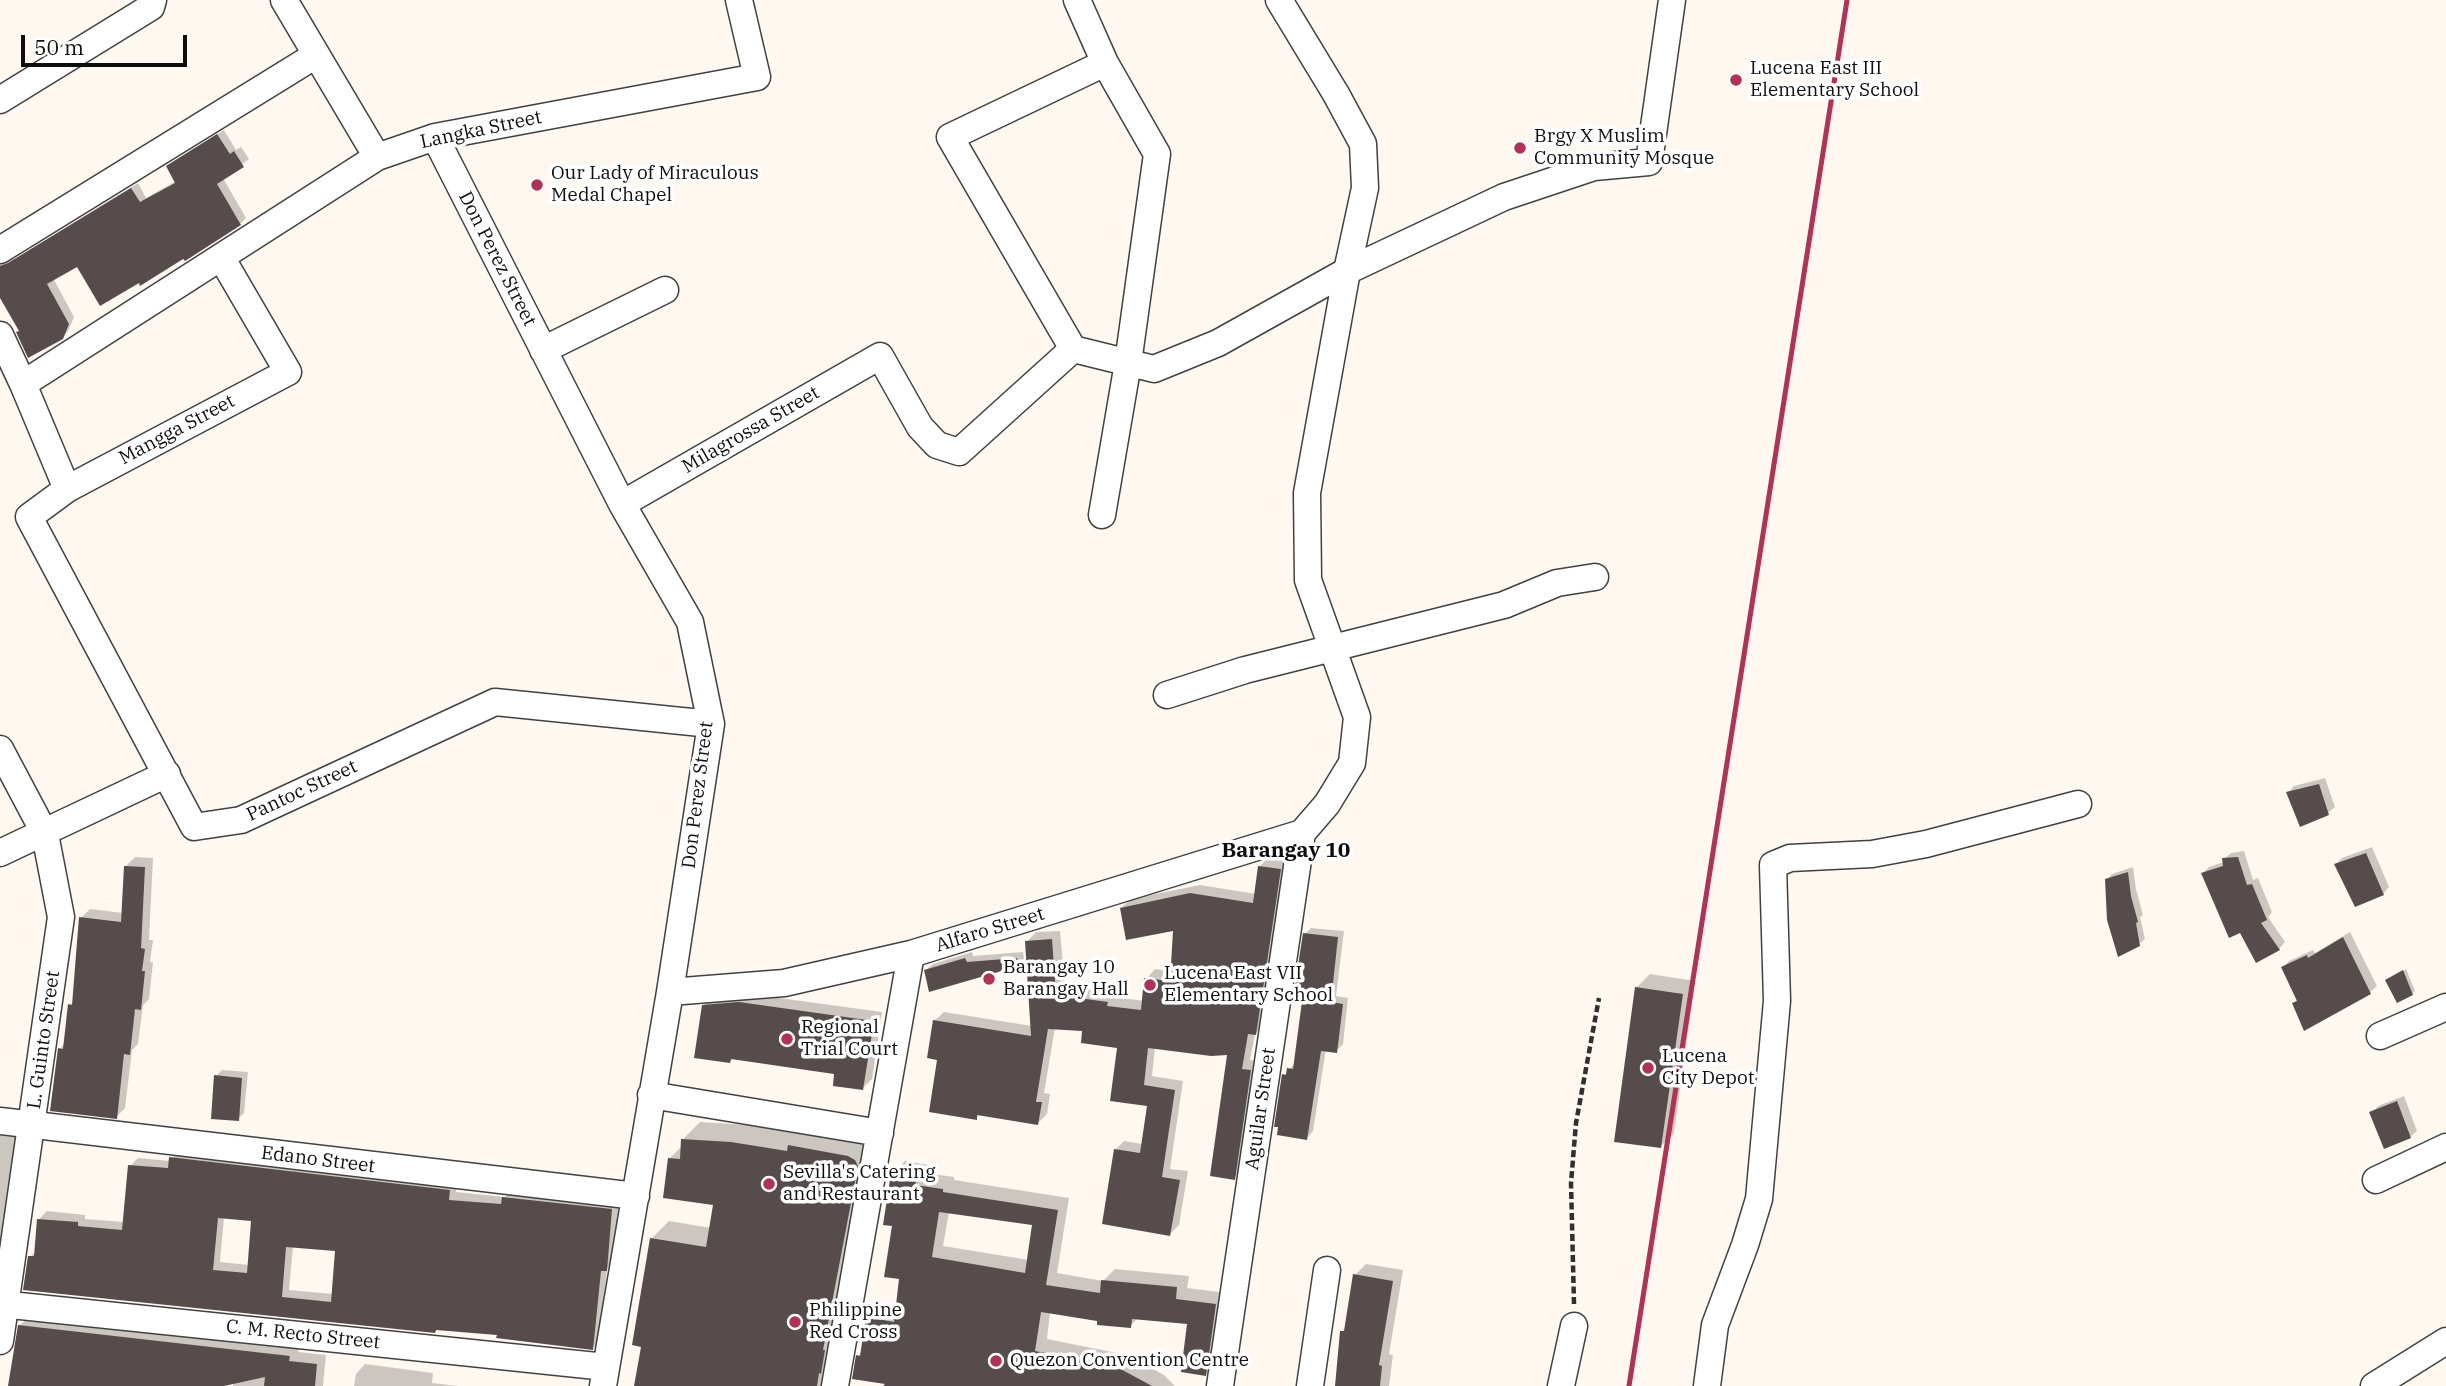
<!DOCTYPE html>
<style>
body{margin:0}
#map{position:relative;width:2446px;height:1386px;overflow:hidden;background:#fef8f0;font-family:"IBM Plex Serif",serif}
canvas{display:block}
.scale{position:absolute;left:21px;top:35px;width:166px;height:32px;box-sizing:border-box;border:4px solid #0e0e0e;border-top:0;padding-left:9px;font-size:21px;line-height:24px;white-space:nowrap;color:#0e0e0e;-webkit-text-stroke:5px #fff;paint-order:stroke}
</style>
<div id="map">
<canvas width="2446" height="1386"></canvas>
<div class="scale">50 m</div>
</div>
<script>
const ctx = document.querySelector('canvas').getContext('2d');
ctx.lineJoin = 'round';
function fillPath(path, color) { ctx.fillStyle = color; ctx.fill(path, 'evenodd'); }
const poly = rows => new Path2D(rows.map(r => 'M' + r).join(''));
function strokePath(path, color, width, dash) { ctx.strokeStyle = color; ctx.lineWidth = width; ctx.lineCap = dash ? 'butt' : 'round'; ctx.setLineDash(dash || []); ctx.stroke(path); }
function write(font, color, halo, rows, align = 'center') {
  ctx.font = font + ' "IBM Plex Serif",serif'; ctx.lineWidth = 7; ctx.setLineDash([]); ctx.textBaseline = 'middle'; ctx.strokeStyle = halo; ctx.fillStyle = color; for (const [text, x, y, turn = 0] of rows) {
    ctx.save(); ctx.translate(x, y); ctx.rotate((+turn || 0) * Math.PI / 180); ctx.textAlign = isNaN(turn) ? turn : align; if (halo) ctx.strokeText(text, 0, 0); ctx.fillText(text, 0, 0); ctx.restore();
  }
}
fillPath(poly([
 [224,130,236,150,241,147,249,159,223,178,246,218,240,224,139,281,77,264,53,278,74,317,68,331,62,338,21,330,0,289,0,257,7,261,16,258,138,183,146,198,176,181,168,166],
 [2325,778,2335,807,2328,813,2288,793,2294,786],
 [2372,847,2389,887,2383,894,2336,864,2342,858],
 [2244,851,2253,880,2258,878,2272,912,2268,917,2285,942,2279,949,2240,931,2203,873,2209,867,2224,862,2224,859,2231,853],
 [135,857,153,858,149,940,153,940,150,962,153,962,149,999,143,1005,138,1044,132,1050,125,1108,116,1117,60,1049,65,1043,70,1005,74,1001,81,918,90,909,123,913,125,867],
 [1269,857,1289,860,1265,1024,1255,1034,1250,1060,1259,1061,1243,1168,1234,1178,1229,1053,1155,1047,1152,1076,1183,1081,1170,1169,1188,1171,1179,1225,1170,1234,1115,1150,1124,1141,1143,1144,1149,1104,1119,1046,1084,1030,1055,1028,1044,1093,1050,1094,1047,1114,1038,1123,980,1114,976,1118,939,1058,934,1021,944,1012,1032,1026,1027,942,1036,932,1060,931,1065,987,1116,993,1115,997,1144,1001,1146,979,1155,969,1172,971,1175,929,1121,908,1131,899,1200,885,1256,894,1260,866],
 [2133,867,2136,889,2143,915,2140,917,2145,939,2139,944,2107,880,2112,874],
 [1311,928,1344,931,1336,996,1348,998,1343,1044,1336,1051,1326,1049,1313,1131,1307,1138,1284,1075,1296,1062,1304,992,1305,934],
 [2350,932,2377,986,2370,992,2294,1003,2298,999,2283,967,2289,961,2313,950,2315,953],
 [972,952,973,956,1023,952,1024,958,1018,964,926,970,933,964],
 [2406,969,2415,991,2412,994,2387,980],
 [1650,974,1695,981,1674,1133,1661,1146,1636,988],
 [750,994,882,1012,872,1079,863,1088,836,1073,733,1058,730,1062,703,1006,713,997],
 [222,1070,248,1072,244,1113,238,1119,216,1076],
 [2404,1096,2417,1131,2410,1137,2371,1113,2378,1106],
 [700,1122,749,1125,802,1133,807,1129,866,1139,832,1386,635,1386,643,1345,651,1239,669,1221,711,1228,715,1203,670,1158,682,1146,682,1140],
 [0,1127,21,1130,0,1269],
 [179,1150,457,1182,456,1192,505,1197,512,1190,619,1202,614,1261,607,1268,600,1340,593,1348,499,1333,438,1328,435,1332,30,1257,36,1251,39,1219,47,1211,85,1215,85,1219,124,1222,130,1166,138,1158,170,1161],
 [224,1217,253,1219,249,1265,220,1262],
 [293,1246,337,1250,333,1294,289,1290],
 [905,1161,928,1165,926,1173,954,1177,954,1180,1069,1198,1057,1273,1103,1281,1115,1269,1189,1276,1187,1288,1227,1293,1217,1362,1205,1374,1189,1322,1138,1318,1130,1326,1050,1312,1047,1339,1127,1355,1164,1375,1175,1386,885,1386,888,1382,858,1356,862,1352,868,1318,880,1306,897,1309,901,1278,894,1224,892,1173],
 [949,1212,1034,1224,1029,1260,943,1246],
 [1366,1264,1403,1270,1389,1354,1393,1355,1389,1386,1336,1386,1342,1332,1346,1327,1355,1275],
 [30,1316,299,1347,298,1352,326,1355,323,1386,233,1386,233,1382,216,1386,10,1386,20,1325],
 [365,1364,433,1373,432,1383,458,1386,354,1386,356,1374]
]), '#0003');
fillPath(poly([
 [217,134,230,154,234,151,244,167,217,184,241,225,185,261,183,259,140,286,139,283,100,306,77,267,47,284,69,324,63,339,28,358,16,332,19,331,0,298,0,266,8,263,131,188,140,202,175,183,166,166],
 [2319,784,2329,815,2300,827,2286,792],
 [2366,853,2384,895,2355,907,2334,864],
 [2238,857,2247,885,2252,884,2267,920,2261,923,2280,950,2256,963,2240,933,2229,938,2201,873,2223,866,2222,858],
 [124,866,145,867,141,948,145,949,142,971,145,971,141,1010,135,1009,130,1055,124,1054,117,1119,50,1111,58,1048,63,1049,68,1004,72,1005,79,917,121,922],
 [1258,866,1281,869,1256,1035,1248,1034,1242,1069,1251,1070,1235,1180,1210,1176,1227,1055,1211,1056,1148,1048,1144,1085,1175,1090,1162,1177,1180,1180,1170,1236,1102,1224,1114,1149,1140,1153,1147,1106,1110,1101,1117,1048,1081,1043,1082,1031,1048,1029,1036,1102,1042,1102,1038,1125,977,1115,977,1120,929,1112,937,1060,927,1058,933,1020,1031,1036,1025,941,1052,939,1056,995,1108,1002,1107,1006,1141,1010,1144,978,1170,981,1173,931,1126,940,1120,908,1190,893,1253,903],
 [2128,872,2131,896,2138,922,2136,923,2140,946,2118,957,2107,920,2105,879],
 [1303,933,1338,937,1331,1002,1343,1004,1337,1053,1321,1051,1307,1140,1277,1135,1278,1127,1274,1127,1282,1074,1286,1075,1287,1068,1293,1069,1303,994,1294,992],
 [2343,937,2371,994,2304,1031,2292,1003,2297,1001,2281,967,2307,955,2308,958],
 [965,958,967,962,1017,958,1019,966,929,992,924,970],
 [2403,970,2413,995,2397,1003,2385,980],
 [1635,987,1683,994,1661,1148,1614,1142],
 [739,1002,874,1021,863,1090,833,1086,834,1074,731,1059,730,1063,694,1058,702,1005],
 [214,1075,242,1078,239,1121,211,1119],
 [2397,1101,2411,1138,2384,1149,2369,1112],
 [681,1139,731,1142,787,1151,788,1145,848,1156,855,1160,858,1166,823,1350,825,1350,821,1374,819,1373,817,1386,634,1386,641,1347,632,1345,650,1238,706,1247,713,1205,663,1198,668,1158,680,1159],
 [169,1157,450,1190,449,1200,501,1204,502,1197,612,1209,607,1271,601,1271,593,1350,496,1338,497,1335,436,1330,435,1333,23,1290,28,1256,34,1256,37,1219,78,1222,78,1226,122,1230,128,1165,168,1168],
 [218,1218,251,1221,247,1273,213,1270],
 [286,1247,335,1251,331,1302,282,1297],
 [891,1173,917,1176,915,1185,943,1189,943,1192,1058,1210,1046,1285,1100,1293,1101,1280,1177,1287,1176,1299,1216,1304,1206,1376,1181,1372,1187,1324,1132,1319,1131,1328,1097,1325,1097,1321,1041,1312,1035,1351,1115,1366,1152,1386,883,1386,885,1384,852,1379,856,1355,860,1356,866,1317,894,1322,899,1279,884,1277,892,1226,883,1225],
 [939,1212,1032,1225,1025,1273,932,1257],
 [1353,1274,1393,1281,1379,1365,1382,1366,1380,1386,1335,1386,1340,1331,1344,1331],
 [18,1325,290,1356,289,1361,317,1364,315,1386,264,1386,265,1377,224,1386,8,1386]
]), '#554c4b');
const minor = poly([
 [284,0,377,157],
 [1077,0,1105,63,950,137,1073,349,1154,369,1218,343,1347,271,1504,197,1594,167,1649,162,1672,0],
 [1279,0,1336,94,1363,144,1365,188,1347,271,1307,493,1308,580,1357,717,1352,763,1327,804,1302,833],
 [0,100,151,7,153,0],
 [435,137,622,504,690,622,711,724,670,992,603,1386],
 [0,250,316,55],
 [221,257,288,372,67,489,29,517,194,827,241,820,495,702,711,724],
 [0,335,23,384,67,489],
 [543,350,665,290],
 [23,384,377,157,435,137,757,77,739,0],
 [622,504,880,356,920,427,937,445,959,452,1073,349],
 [1102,515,1128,363,1157,154,1105,63],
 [1167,695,1245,670,1504,605,1557,583,1595,577],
 [0,749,45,834,61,917,0,1341],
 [0,853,167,774],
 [670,992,784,983,911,954,1302,833],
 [2380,1036,2446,1007],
 [651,1095,880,1133],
 [0,1121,636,1196],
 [2376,1180,2446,1147],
 [0,1304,606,1367],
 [835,1386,911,954],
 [1220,1386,1302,833],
 [1310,1386,1327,1270],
 [1561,1386,1574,1326],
 [1707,1386,1715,1325,1745,1245,1759,1199,1777,1001,1773,865,1790,858,1872,854,1926,844,2078,804],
 [2374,1386,2446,1341]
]);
strokePath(minor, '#414141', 29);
strokePath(poly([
 [1574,1304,1571,1183,1576,1123,1599,998]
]), '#303030', 4.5, [7, 3.5]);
strokePath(minor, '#fff', 26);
strokePath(poly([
 [1629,1386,1847,0]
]), '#b23156', 5);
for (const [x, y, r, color] of [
 [1736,80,7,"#b23156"],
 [1520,148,7,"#b23156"],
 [537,185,7,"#b23156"],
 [989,979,7,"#b23156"],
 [1150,985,7,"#b23156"],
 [787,1039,7,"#b23156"],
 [1648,1068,7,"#b23156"],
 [769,1184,7,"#b23156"],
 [795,1322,7,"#b23156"],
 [996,1361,7,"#b23156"]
]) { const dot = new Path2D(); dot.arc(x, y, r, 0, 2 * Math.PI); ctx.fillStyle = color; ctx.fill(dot); strokePath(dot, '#fff', 2.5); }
write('19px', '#0e0e0e', '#fff', [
 ["Lucena East III",1750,69],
 ["Elementary School",1750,91],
 ["Brgy X Muslim",1534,137],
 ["Community Mosque",1534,159],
 ["Our Lady of Miraculous",551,174],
 ["Medal Chapel",551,196],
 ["Barangay 10",1003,968],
 ["Barangay Hall",1003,990],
 ["Lucena East VII",1164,974],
 ["Elementary School",1164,996],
 ["Regional",801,1028],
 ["Trial Court",801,1050],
 ["Lucena",1662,1057],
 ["City Depot",1662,1079],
 ["Sevilla's Catering",783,1173],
 ["and Restaurant",783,1195],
 ["Philippine",809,1311],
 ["Red Cross",809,1333],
 ["Quezon Convention Centre",1010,1361]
], 'left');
write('19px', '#0e0e0e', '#fff', [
 ["Langka Street",481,130,-12],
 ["Don Perez Street",497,259,63],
 ["Mangga Street",177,430,-28],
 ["Milagrossa Street",751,430,-30],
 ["Pantoc Street",302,791,-25],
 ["Don Perez Street",698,795,-83],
 ["Alfaro Street",990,930,-17],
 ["L. Guinto Street",44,1040,-82],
 ["Aguilar Street",1261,1109,-82],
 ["Edano Street",318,1160,7],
 ["C. M. Recto Street",303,1335,6]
]);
write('bold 21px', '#0e0e0e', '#fff', [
 ["Barangay 10",1286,851]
]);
</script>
